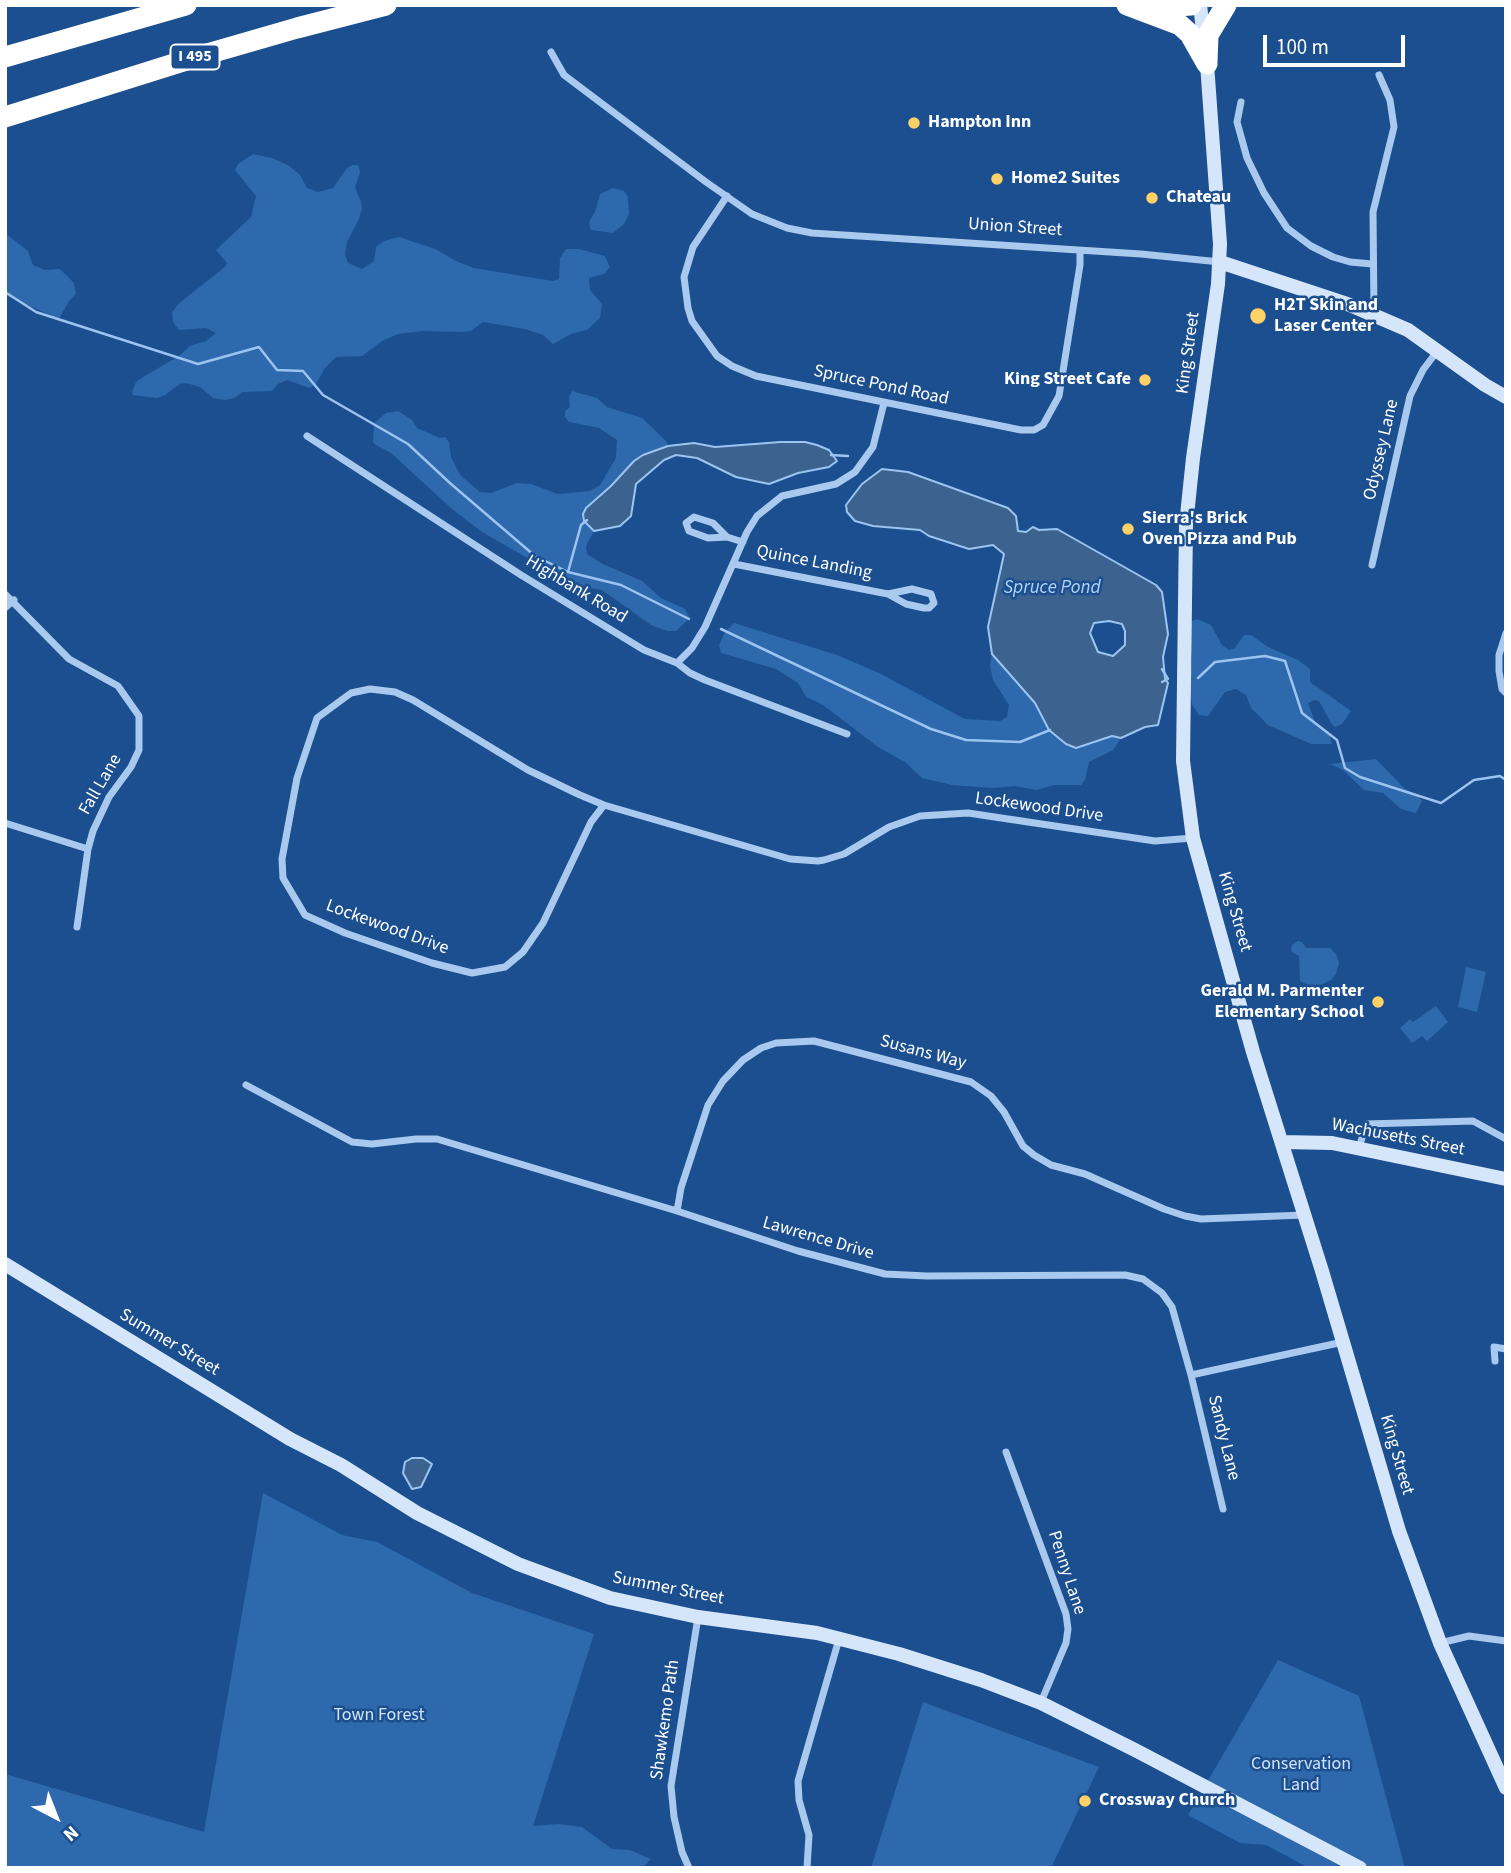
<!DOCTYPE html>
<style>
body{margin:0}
#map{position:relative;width:1511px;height:1873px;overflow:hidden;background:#1b4f8f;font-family:"Source Sans 3",sans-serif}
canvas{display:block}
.frame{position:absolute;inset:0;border:7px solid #fff;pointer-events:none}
.north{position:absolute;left:21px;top:1782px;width:70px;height:70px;-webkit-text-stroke:5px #1b4f8f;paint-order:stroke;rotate:138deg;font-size:19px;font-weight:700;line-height:28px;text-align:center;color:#fff}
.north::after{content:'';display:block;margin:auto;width:24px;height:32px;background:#fff;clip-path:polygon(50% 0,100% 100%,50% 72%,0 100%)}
.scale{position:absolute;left:1263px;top:35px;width:142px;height:32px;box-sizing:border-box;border:4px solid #fff;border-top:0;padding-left:9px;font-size:21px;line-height:24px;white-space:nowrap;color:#fff;-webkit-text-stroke:5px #1b4f8f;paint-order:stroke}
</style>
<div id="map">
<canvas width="1511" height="1873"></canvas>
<div class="frame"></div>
<div class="north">N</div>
<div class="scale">100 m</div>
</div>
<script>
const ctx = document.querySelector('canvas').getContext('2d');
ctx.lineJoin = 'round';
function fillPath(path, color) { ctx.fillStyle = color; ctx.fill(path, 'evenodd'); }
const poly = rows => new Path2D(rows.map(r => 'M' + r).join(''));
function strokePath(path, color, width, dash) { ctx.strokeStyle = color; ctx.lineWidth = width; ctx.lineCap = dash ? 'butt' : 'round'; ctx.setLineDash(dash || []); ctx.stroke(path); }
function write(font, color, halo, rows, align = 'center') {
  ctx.font = font + ' "Source Sans 3",sans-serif'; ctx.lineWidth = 5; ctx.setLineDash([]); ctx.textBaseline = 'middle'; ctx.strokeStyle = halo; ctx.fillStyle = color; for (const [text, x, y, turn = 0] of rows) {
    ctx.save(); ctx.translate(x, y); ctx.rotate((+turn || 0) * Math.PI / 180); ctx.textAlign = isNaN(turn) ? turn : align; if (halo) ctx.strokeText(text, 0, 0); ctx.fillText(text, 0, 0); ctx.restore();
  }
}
fillPath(poly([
 [253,154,272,158,288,165,300,175,307,188,318,192,333,188,347,168,353,165,358,165,360,172,355,187,361,202,362,209,358,221,347,242,345,254,348,263,362,269,374,261,376,247,384,241,399,237,435,249,458,262,474,268,553,281,559,279,560,258,566,249,579,249,605,256,610,267,604,274,589,278,590,290,602,304,600,318,587,330,571,334,553,344,543,335,525,329,483,322,471,331,461,332,422,331,398,334,382,341,362,356,336,357,325,368,316,384,309,388,287,380,278,384,272,391,243,392,234,398,225,400,213,398,200,387,186,383,180,384,165,395,157,398,133,395,132,392,136,382,143,377,179,356,190,346,206,341,216,333,206,328,179,330,173,322,172,313,178,304,225,267,227,263,216,250,251,217,256,196,235,170,238,164],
 [613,188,624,191,628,197,629,214,624,224,613,233,591,230,589,222,595,212,600,194],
 [5,233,28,251,33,265,45,270,60,269,74,283,76,294,69,301,59,319,5,295],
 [572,391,597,398,607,407,642,418,666,441,668,446,633,461,611,486,593,501,586,525,594,531,586,546,587,554,603,564,642,581,661,598,685,609,690,618,676,631,667,631,651,625,602,590,567,584,543,567,482,532,452,509,391,453,376,445,373,442,374,423,386,413,398,411,412,420,417,428,440,438,445,437,449,442,451,457,460,475,480,492,491,493,517,483,531,484,558,494,590,491,600,485,616,458,617,440,599,428,569,422,565,417,565,411,570,407,569,397],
 [1197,619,1211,625,1222,645,1229,650,1235,648,1244,635,1251,635,1268,647,1298,660,1310,669,1310,682,1351,711,1342,724,1335,727,1331,723,1319,701,1314,700,1308,703,1315,722,1329,732,1332,744,1311,744,1268,725,1251,708,1246,695,1236,689,1225,692,1208,716,1199,715,1192,705,1189,684,1192,659,1188,628,1190,622],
 [734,623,837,655,879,673,965,719,1000,721,1007,717,1009,705,993,680,990,665,992,654,1035,703,1049,730,1076,748,1112,736,1121,738,1113,750,1089,762,1085,780,1081,785,1055,785,1036,790,1015,786,993,788,952,785,922,778,905,762,878,747,823,705,806,697,798,683,776,669,721,653,719,645,725,632],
 [1376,759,1405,789,1418,796,1422,801,1416,813,1401,809,1383,793,1364,790,1343,770,1330,764],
 [1298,941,1302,942,1306,948,1330,948,1336,954,1339,963,1336,974,1331,980,1314,988,1300,981,1299,956,1292,952,1291,949,1292,945],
 [1466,967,1486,972,1477,1012,1458,1007],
 [1436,1006,1448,1022,1427,1041,1422,1036,1412,1043,1400,1028,1410,1019,1413,1022],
 [263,1493,342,1535,377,1542,472,1593,594,1634,533,1826,558,1824,582,1827,612,1849,630,1850,651,1859,642,1868,5,1868,5,1774,204,1832],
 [1278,1660,1359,1696,1405,1868,1309,1868,1266,1845,1240,1843,1188,1815],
 [923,1702,1099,1767,1051,1868,871,1868]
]), '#2e69ad');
const water = poly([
 [781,442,805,442,817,445,829,450,837,461,829,467,798,473,769,484,736,477,697,458,676,455,664,460,636,484,631,516,620,526,594,531,584,521,583,514,586,508,611,486,634,461,643,455,668,446,694,443,715,447,781,442],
 [882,469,908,472,1008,508,1016,516,1018,531,1026,532,1033,527,1039,530,1057,529,1156,585,1162,592,1168,634,1163,657,1165,679,1168,683,1158,725,1145,727,1121,738,1112,736,1076,748,1066,744,1049,730,1035,703,992,654,988,627,1004,554,993,545,969,549,929,536,920,530,873,526,855,521,847,512,846,505,862,484,882,469],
 [1109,621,1122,624,1125,631,1125,645,1113,656,1098,652,1090,633,1094,623,1109,621],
 [412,1458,423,1458,432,1464,421,1487,412,1489,403,1473,405,1462,412,1458]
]);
fillPath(water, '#3c6290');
strokePath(water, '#9cc4f0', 2);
strokePath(poly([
 [5,292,36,312,198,364,259,347,277,370,303,371,323,395,408,444,451,484,535,556,568,572,621,585,689,619],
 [831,455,848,456],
 [568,572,581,525,587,520],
 [721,629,931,729,966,740,1020,742,1050,730],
 [1162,669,1168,679,1162,682],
 [1198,678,1215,662,1265,656,1285,661,1302,713,1337,740,1345,768,1360,777,1441,803,1474,780,1500,776,1506,780]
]), '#9cc4f0', 2.5);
strokePath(poly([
 [551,52,564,75,706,182,752,214,787,228,812,233,1141,254,1220,262],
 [1241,102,1237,122,1247,158,1264,193,1287,228,1311,246,1333,257,1350,262,1372,264],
 [727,196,693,247,684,277,688,308,692,321,717,356,732,366,756,376,1021,430,1034,430,1043,425,1059,396,1080,265,1080,251],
 [1374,313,1373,212,1394,127,1390,100,1379,75],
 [307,436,521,575,644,650,677,663,690,673,705,680,847,734],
 [727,537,713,523,694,517,686,523,689,531,708,538,727,537,743,542],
 [734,564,888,594,912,589,931,594,934,603,929,608,924,608,906,604,888,594],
 [1372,565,1410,396,1423,370,1438,350],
 [5,594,69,659,118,686,139,716,139,750,131,767,109,797,93,831,88,849,77,927],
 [5,608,14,600],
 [1506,633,1499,655,1499,671,1502,689,1506,693],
 [677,663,692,648,705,627,747,532,757,516,782,496,836,484,855,472,873,447,884,403],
 [604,805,591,822,543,923,523,952,505,967,472,973,432,963,345,933,305,915,283,878,282,859,297,778,317,718,351,693,370,689,395,692,413,700,528,770,580,795,604,805,790,859,818,861,824,860,844,854,889,827,920,816,968,813,1155,841,1193,838],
 [5,823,88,849],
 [246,1085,352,1142,372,1144,416,1139,437,1139,677,1211,798,1251,885,1274,927,1276,1125,1275,1143,1279,1162,1293,1172,1307,1191,1375,1343,1342],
 [1359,1148,1366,1124,1473,1121,1506,1139],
 [677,1211,681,1188,708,1105,723,1081,743,1060,761,1048,776,1043,814,1041,971,1082,991,1096,1004,1112,1023,1146,1034,1155,1051,1165,1085,1174,1164,1209,1185,1216,1201,1219,1304,1215],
 [1495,1361,1494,1347,1506,1349],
 [1191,1375,1223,1509],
 [1006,1452,1066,1614,1068,1629,1066,1643,1041,1702],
 [1440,1643,1469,1636,1506,1641],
 [689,1868,682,1852,674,1817,671,1786,698,1617],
 [807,1868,809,1835,799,1800,798,1781,839,1639]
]), '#a9c9ee', 7);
strokePath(poly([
 [1200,5,1207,64,1220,244,1218,284,1193,458,1186,525,1183,761,1193,838,1253,1052,1322,1271,1399,1531,1440,1643,1506,1788],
 [1220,262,1350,305,1408,330,1485,385,1506,397],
 [1282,1142,1332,1143,1506,1179],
 [5,1264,290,1439,341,1465,417,1513,518,1564,610,1598,698,1617,817,1633,899,1654,981,1680,1041,1703,1135,1750,1360,1868]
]), '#d6e6fa', 14);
strokePath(poly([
 [1127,5,1180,25,1190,34,1207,64],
 [1147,8,1191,5],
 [5,57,186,5],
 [1207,62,1208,35,1226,5],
 [5,117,193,58,297,28,386,5]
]), '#fff', 21);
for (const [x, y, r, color] of [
 [914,123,7,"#ffd166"],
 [997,179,7,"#ffd166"],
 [1152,198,7,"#ffd166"],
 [1258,316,9,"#ffd166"],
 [1145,380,7,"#ffd166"],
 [1128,529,7,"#ffd166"],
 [1378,1002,7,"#ffd166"],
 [1085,1801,7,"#ffd166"]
]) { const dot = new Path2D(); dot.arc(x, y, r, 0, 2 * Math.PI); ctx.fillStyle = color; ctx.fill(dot); strokePath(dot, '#1b4f8f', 2.5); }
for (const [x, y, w] of [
 [195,57,49]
]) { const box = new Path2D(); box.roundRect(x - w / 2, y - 12.5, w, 25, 5); ctx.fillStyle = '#1b4f8f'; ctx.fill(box); strokePath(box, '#fff', 2); }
write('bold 16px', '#fff', null, [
 ["I 495",195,57]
]);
write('bold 18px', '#fff', '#1b4f8f', [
 ["Hampton Inn",928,123],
 ["Home2 Suites",1011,179],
 ["Chateau",1166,198],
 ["H2T Skin and",1274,306],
 ["Laser Center",1274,327],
 ["King Street Cafe",1131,380,"right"],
 ["Sierra's Brick",1142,519],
 ["Oven Pizza and Pub",1142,540],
 ["Gerald M. Parmenter",1364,992,"right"],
 ["Elementary School",1364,1013,"right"],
 ["Crossway Church",1099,1801]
], 'left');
write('18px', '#fff', '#1b4f8f', [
 ["Union Street",1015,228,4],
 ["King Street",1189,353,-82],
 ["Spruce Pond Road",881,386,12],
 ["Odyssey Lane",1382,450,-77],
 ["Quince Landing",814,563,11],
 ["Highbank Road",576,590,31],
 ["Fall Lane",101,785,-60],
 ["Lockewood Drive",1039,808,8],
 ["King Street",1234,912,74],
 ["Lockewood Drive",387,928,20],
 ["Susans Way",923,1053,15],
 ["Wachusetts Street",1398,1138,11],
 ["Lawrence Drive",818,1239,16],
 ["Summer Street",169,1343,31],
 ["Sandy Lane",1223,1438,76],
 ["King Street",1396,1455,74],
 ["Penny Lane",1066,1573,72],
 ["Summer Street",668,1589,11],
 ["Shawkemo Path",666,1720,-82]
]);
write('18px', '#cfe3fa', '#1b4f8f', [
 ["Town Forest",379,1716],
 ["Conservation",1301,1765],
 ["Land",1301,1786]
]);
write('italic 19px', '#b5d3f5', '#1b4f8f', [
 ["Spruce Pond",1052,589]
]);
</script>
